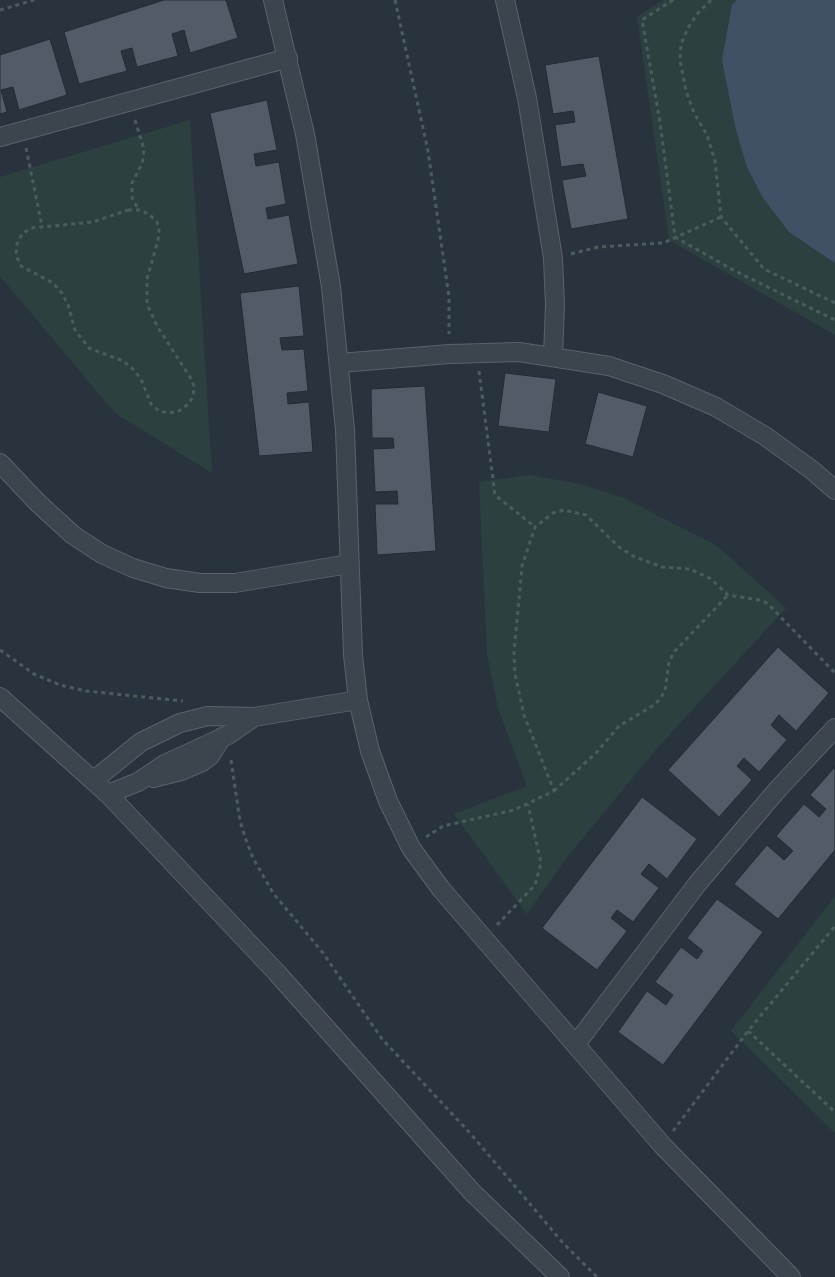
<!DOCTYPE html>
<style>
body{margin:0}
canvas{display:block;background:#29333e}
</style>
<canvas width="835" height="1277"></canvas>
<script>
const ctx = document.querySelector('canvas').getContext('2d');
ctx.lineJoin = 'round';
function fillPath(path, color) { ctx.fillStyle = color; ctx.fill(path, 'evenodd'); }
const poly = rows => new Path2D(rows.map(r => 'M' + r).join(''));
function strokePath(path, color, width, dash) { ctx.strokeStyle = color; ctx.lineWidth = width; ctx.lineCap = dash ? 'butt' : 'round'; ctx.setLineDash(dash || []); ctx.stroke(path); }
fillPath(poly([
 [663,0,835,0,835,335,669,240,637,17],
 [190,120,212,473,115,413,0,276,0,177],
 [529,475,581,484,624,498,717,546,786,608,658,747,568,856,527,914,454,814,527,786,498,708,487,654,479,482],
 [835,896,835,1133,731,1031]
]), '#2c4040');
fillPath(poly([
 [737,0,835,0,835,263,789,232,763,198,747,167,736,130,722,60,732,5]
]), '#405165');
const building = poly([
 [164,0,226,0,238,38,190,53,184,30,172,34,178,56,137,67,132,48,121,51,127,71,79,84,64,32,164,0],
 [50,39,67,95,19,110,13,87,1,90,7,112,0,114,0,55,50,39],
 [599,56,628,219,571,229,562,180,586,176,583,164,561,167,555,125,575,122,573,111,553,114,545,65,599,56],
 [267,100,277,150,254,154,256,166,279,162,286,204,266,208,268,219,289,215,298,264,244,274,210,113,267,100],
 [299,286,304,336,280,338,282,350,304,349,308,391,287,393,288,404,309,402,313,452,259,456,240,293,299,286],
 [505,373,556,379,549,432,498,426,505,373],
 [425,386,436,551,377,555,375,504,398,504,397,491,375,492,373,449,394,448,393,438,372,438,371,389,425,386],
 [598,392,647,406,633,457,585,444,598,392],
 [778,647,829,693,796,731,779,715,771,725,787,740,759,772,744,758,737,766,752,780,719,817,668,770,778,647],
 [835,767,835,850,778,919,734,884,767,845,784,860,793,851,776,836,804,804,819,817,826,809,810,795,835,767],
 [642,797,697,839,667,879,649,864,641,874,659,888,633,922,617,910,611,918,627,931,597,970,542,928,642,797],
 [717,899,763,932,663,1065,618,1032,647,991,666,1005,673,995,655,982,681,947,697,959,703,951,687,938,717,899]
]);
fillPath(building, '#525c68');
strokePath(building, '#232b35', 1);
const street = poly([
 [273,0,305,134,331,287,345,430,353,655,358,700,370,751,388,801,411,848,441,889,663,1146,791,1277],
 [505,0,527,98,553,258,555,305,553,356],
 [0,137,288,58],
 [340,363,449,354,519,352,609,366,663,384,716,407,765,436,812,470,835,490],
 [0,463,38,503,73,535,102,554,133,568,166,578,200,583,235,583,349,564],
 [0,697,108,794,277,973,472,1192,560,1277],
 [153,778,181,771,202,762,210,756,222,737],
 [94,780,141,742,180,723,208,716,254,717,358,700],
 [108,794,138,782,165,764,228,735,254,717],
 [576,1044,698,883,778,789,835,728]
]);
strokePath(street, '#5a626c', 20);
strokePath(poly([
 [395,0,428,151,449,297,449,334],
 [673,0,642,20,660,122,675,237,735,271,835,320],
 [711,0,697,14,688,28,681,44,680,60,686,91,694,113,707,135,715,161,721,217,764,269,835,303],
 [0,10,34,0],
 [135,120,144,149,142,164,132,183,132,198,139,210],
 [26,148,42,226],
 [128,210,139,210,149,214,157,222,159,230,158,240,147,279,147,304,157,326,190,377,194,386,193,397,187,405,179,411,169,413,159,411,151,404,141,379,133,369,123,361,89,348,75,330,68,305,62,293,53,283,21,266,16,255,17,244,22,234,31,228,93,222,128,210],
 [571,254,598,247,663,243,721,217],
 [479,371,495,495,535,527],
 [0,650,34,674,60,685,86,691,183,701],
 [231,760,240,821,246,840,253,858,273,893,323,953,382,1039,470,1133,563,1243,597,1277],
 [554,791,596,753,619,726,654,705,660,699,665,691,669,662,674,652,728,595],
 [426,837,443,826,514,810,554,791,524,715,515,674,514,653,522,566,535,527,553,513,564,510,586,515,619,547,633,556,662,567,690,569,711,579,728,595,759,600,767,603,835,673],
 [497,925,535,885,541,863,528,805],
 [748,1031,835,1112],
 [673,1131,748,1031,835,926]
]), '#4b5c5e', 3, [4, 4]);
strokePath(street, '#3c444e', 18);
</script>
